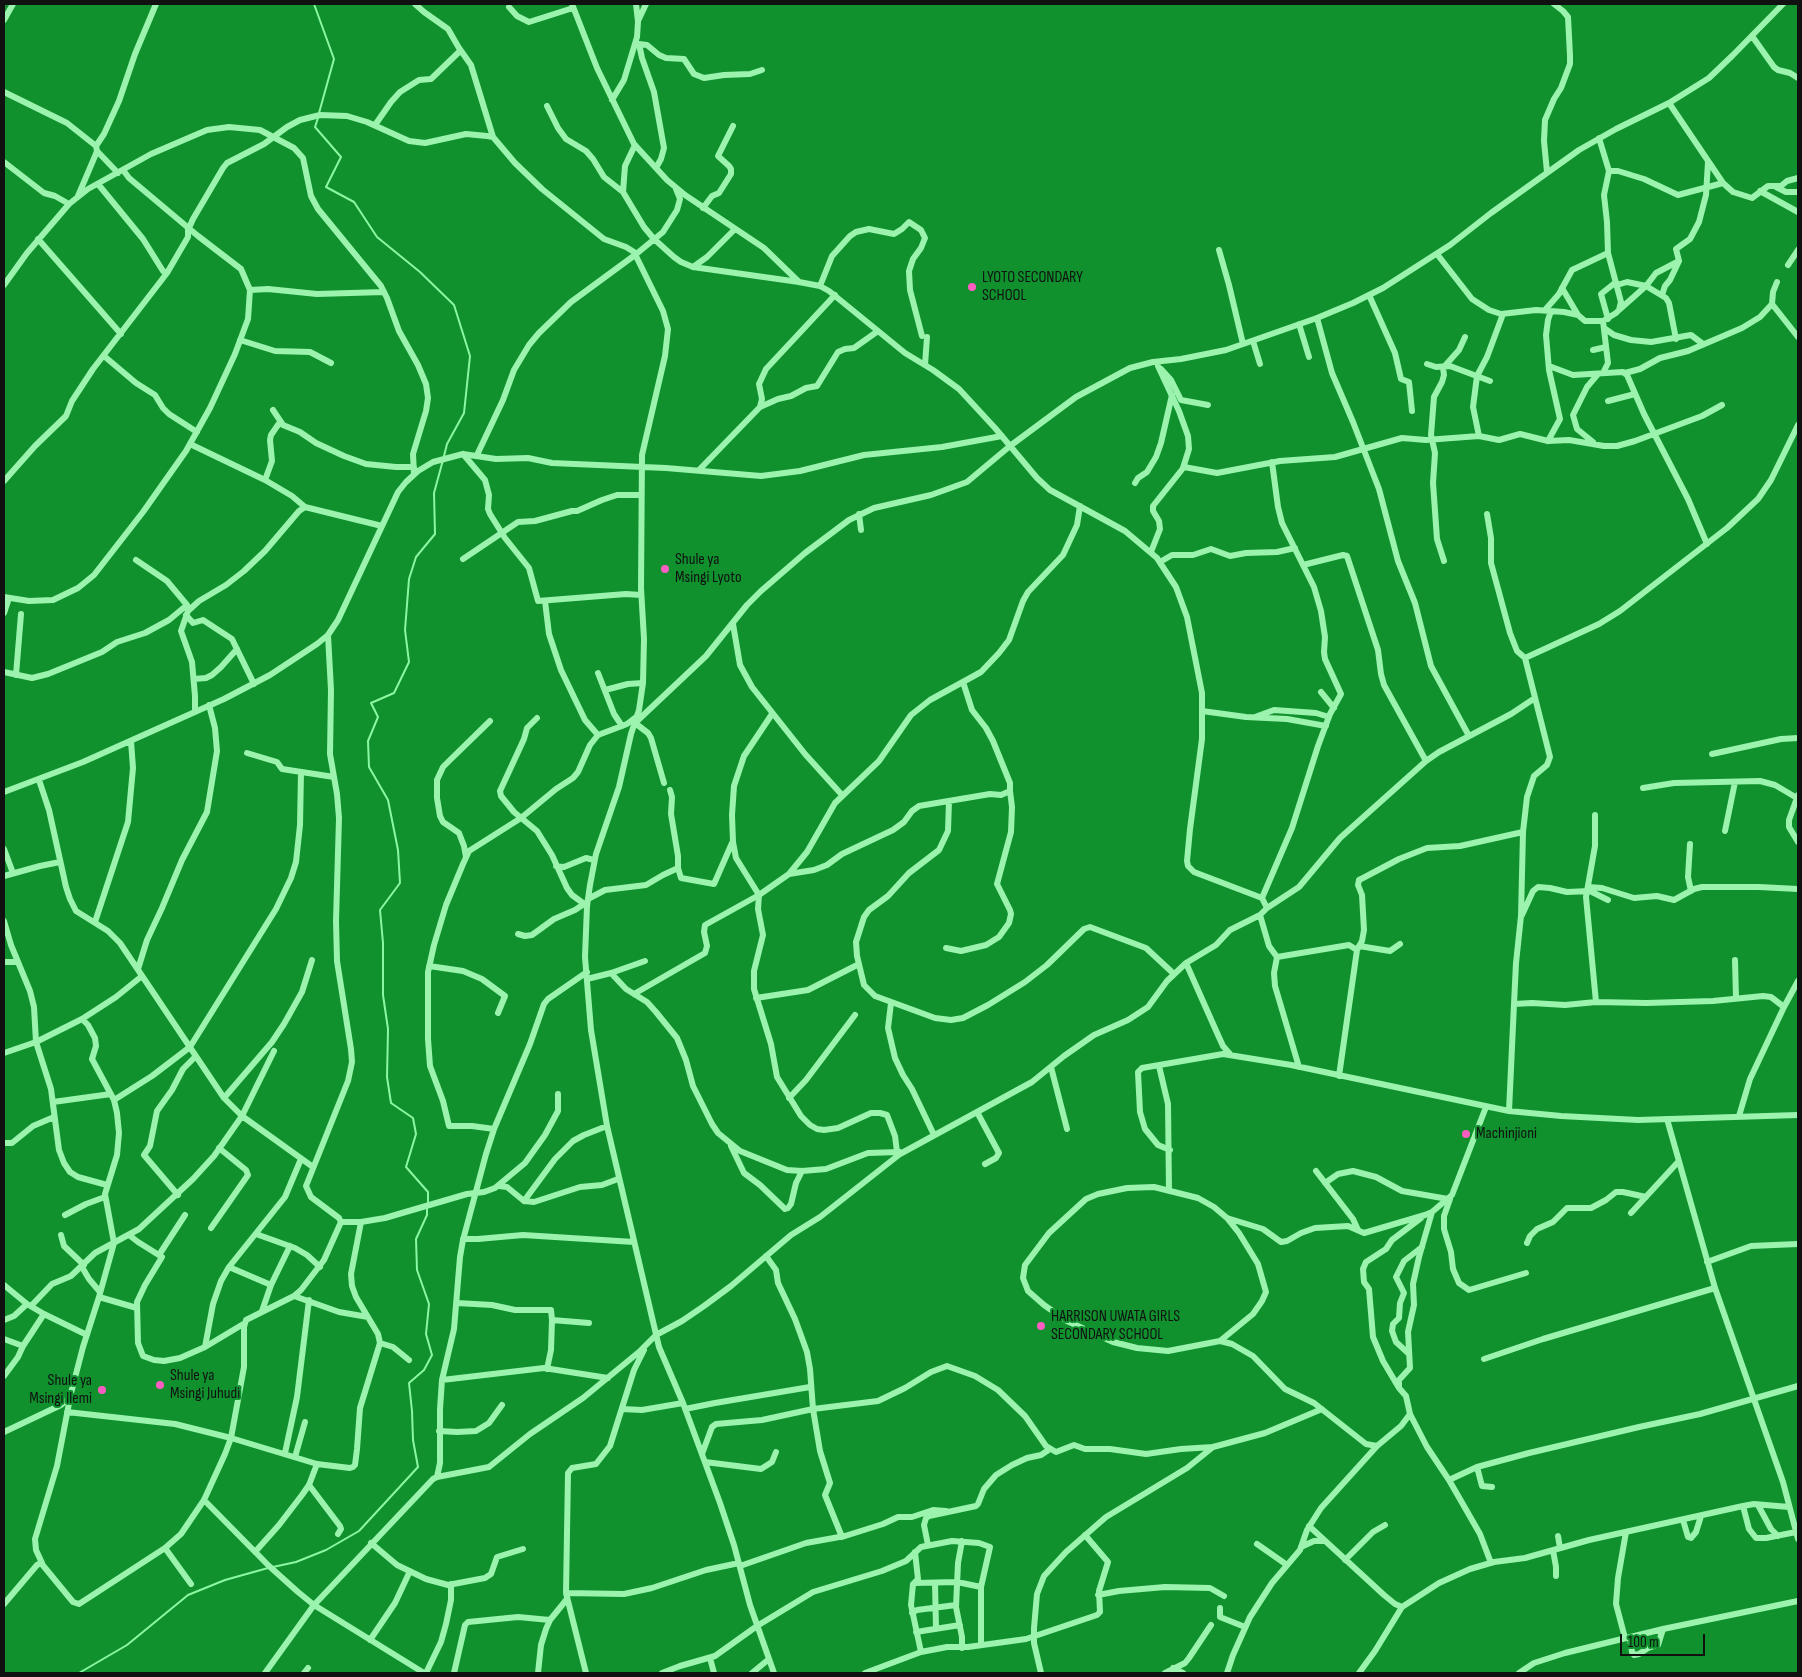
<!DOCTYPE html>
<style>
body{margin:0}
#map{position:relative;width:1802px;height:1677px;overflow:hidden;background:#10912e;font-family:"Sofia Sans Condensed",sans-serif}
canvas{display:block}
.frame{position:absolute;inset:0;border:5px solid #111;pointer-events:none}
.scale{position:absolute;left:1620px;top:1634px;width:85px;height:22px;box-sizing:border-box;border:2px solid #111;border-top:0;padding-left:6px;font-size:15px;line-height:18px;white-space:nowrap;color:#111;-webkit-text-stroke:4px #10912e;paint-order:stroke}
</style>
<div id="map">
<canvas width="1802" height="1677"></canvas>
<div class="frame"></div>
<div class="scale">100 m</div>
</div>
<script>
const ctx = document.querySelector('canvas').getContext('2d');
ctx.lineJoin = 'round';
const poly = rows => new Path2D(rows.map(r => 'M' + r).join(''));
function strokePath(path, color, width, dash) { ctx.strokeStyle = color; ctx.lineWidth = width; ctx.lineCap = dash ? 'butt' : 'round'; ctx.setLineDash(dash || []); ctx.stroke(path); }
function write(font, color, halo, rows, align = 'center') {
  ctx.font = font + ' "Sofia Sans Condensed",sans-serif'; ctx.lineWidth = 4; ctx.setLineDash([]); ctx.textBaseline = 'middle'; ctx.strokeStyle = halo; ctx.fillStyle = color; for (const [text, x, y, turn = 0] of rows) {
    ctx.save(); ctx.translate(x, y); ctx.rotate((+turn || 0) * Math.PI / 180); ctx.textAlign = isNaN(turn) ? turn : align; if (halo) ctx.strokeText(text, 0, 0); ctx.fillText(text, 0, 0); ctx.restore();
  }
}
strokePath(poly([
 [314,4,334,59,319,113],
 [318,118,315,127,341,157,326,187,354,202,377,237,420,272,454,305,470,356,464,413,447,444,444,456],
 [428,1203,428,1192,406,1167,416,1134,413,1118,391,1103,387,1077,388,1029,383,995,383,943,380,910,400,883,398,850,388,800,369,767,368,741,378,717,371,703,394,693,409,662,405,630,409,579,416,557,435,534,434,493,443,460],
 [273,1567,296,1562,326,1550,359,1531,418,1467,413,1440,412,1411,409,1383,424,1370,432,1355,426,1334,429,1304,417,1270,416,1239,427,1215,427,1208],
 [79,1673,127,1645,188,1595,225,1580,268,1568]
]), '#8cf7a2', 2);
strokePath(poly([
 [415,4,424,12,448,29,459,48,471,65,493,137],
 [572,4,597,68,634,144,667,180,685,195,764,248,799,282],
 [509,7,517,16,529,22,573,8],
 [4,20,13,4],
 [638,21,646,4],
 [1752,36,1774,67,1778,70,1790,73,1798,78],
 [639,44,642,58,654,92,664,148,661,159,656,168],
 [635,45,639,44,647,45,659,55,666,58,684,59,694,74,704,78,724,75,750,74,762,70],
 [4,92,67,123,96,146,97,151,95,156,78,196],
 [612,100,624,80,637,37,638,22,636,4],
 [1669,103,1723,183,1733,192,1752,198,1768,186,1781,186,1787,181,1798,178],
 [547,106,558,128,566,139,586,151,593,159,604,177,623,192],
 [375,125,391,102,400,92,419,80,431,79,460,51],
 [1599,138,1609,171,1604,195,1607,222,1608,253,1621,302,1619,310,1616,313,1603,321,1608,363,1603,373],
 [96,146,104,134,119,101,135,54,156,4],
 [97,151,118,173],
 [4,162,44,193,55,196,69,204],
 [1609,171,1618,171,1644,179,1678,195,1723,183],
 [1547,172,1544,141,1545,120,1554,99,1561,88,1570,64,1570,56,1568,17,1563,11,1554,4],
 [98,184,143,239,163,271,167,273],
 [1776,187,1786,192,1798,192],
 [1760,191,1798,212],
 [703,208,712,196,719,193,731,174,731,169,729,166,718,156,733,126],
 [189,228,193,219,223,168,227,163,264,144,287,127,300,120,320,115,347,116,367,122,409,141,425,143,466,134,487,136,493,137,515,163,542,189,604,239,626,247,634,252,663,311,668,329,665,356,642,455,641,588,644,639,643,683,639,710,631,734,619,787,596,854,590,885,587,906,585,957,591,1030,607,1126,659,1347,683,1403,720,1503,734,1545,750,1605,774,1673],
 [38,239,121,334],
 [1219,250,1229,285,1243,344],
 [1437,254,1472,299,1489,310,1501,314,1536,310,1564,312,1578,315,1585,321,1603,321],
 [1788,265,1798,250],
 [693,267,707,257,735,229],
 [1777,282,1773,292,1772,304,1798,337],
 [4,285,27,253,69,204,88,189,151,154,207,130,229,127,260,130,294,148,303,158,311,196,318,209,381,286,387,298,399,331,418,365,426,384,428,398,426,411,413,454,414,474],
 [1617,285,1627,282,1646,286,1666,298,1669,303,1676,339],
 [820,286,832,256,850,236,856,232,869,229,894,234,902,229,909,222,921,230,925,238,921,248,913,259,909,271,910,290,922,336],
 [1562,288,1578,315],
 [250,290,268,289,317,294,384,292],
 [1369,295,1395,353,1401,379,1409,382,1412,411],
 [1662,295,1665,286,1670,280,1679,261,1676,249,1690,239,1699,222,1706,195,1708,162],
 [1545,310,1559,294,1572,270,1608,253],
 [1619,310,1646,286,1656,273,1679,261],
 [1317,318,1332,373,1353,422,1379,489,1398,561,1415,603,1431,666,1469,736],
 [1608,319,1601,294,1616,282],
 [1299,324,1309,357],
 [1604,328,1614,335,1631,340,1651,342,1691,335,1703,344],
 [240,340,275,351,310,352,331,363],
 [1253,341,1260,364],
 [1593,350,1606,347],
 [104,356,136,383,155,395,163,408,169,414,197,432],
 [1427,364,1436,367,1450,366,1490,381],
 [925,365,927,337],
 [1158,366,1179,411,1188,436,1189,449,1183,468],
 [1549,366,1573,375,1623,372,1627,375,1644,414,1688,499,1707,544],
 [1161,369,1171,380,1181,400,1208,405],
 [1625,373,1640,369,1660,358,1688,351,1742,328,1760,317,1772,304],
 [1608,401,1635,394],
 [760,407,778,399,791,396,806,388,817,386,838,352,845,349,854,348,878,331],
 [273,410,283,425,300,432,316,443,344,456,366,464,396,467,414,467],
 [1479,436,1473,407,1477,376,1487,357,1503,314],
 [1548,441,1560,419,1549,370,1546,335,1548,320,1551,311],
 [1593,442,1577,429,1573,415,1587,387,1598,374],
 [190,444,265,480,292,496,305,507],
 [463,454,485,480,489,495,488,509,490,514,505,538,529,568,538,601,626,594,641,595],
 [477,455,503,400,514,370,529,345,539,333,571,302,635,255,663,232,677,210,680,199,676,189],
 [699,470,760,407,762,399,759,384,766,369,835,295],
 [265,480,272,461,270,440,271,435,280,422],
 [4,481,35,446,66,416,72,401,93,369,167,273,188,237,188,228],
 [1135,483,1138,478,1147,472,1156,457,1161,443,1172,395],
 [859,514,861,530],
 [1487,514,1491,538,1491,563,1510,633,1517,651,1525,658,1550,757,1547,765,1534,776,1527,797,1523,832,1521,916,1516,963,1514,1004],
 [1151,552,1160,529,1159,521,1153,511,1153,506,1184,467,1217,473,1280,461,1335,457,1402,438,1426,440,1479,436,1499,440,1520,434,1548,441,1569,440,1604,446,1617,446,1635,441,1702,416,1722,405],
 [463,559,518,522,535,521,572,511,577,511,602,500,617,495,641,495],
 [136,560,167,581,187,605,188,611,181,631,192,662,195,696,195,711],
 [1444,561,1437,539,1433,483,1435,453,1431,435,1434,397,1442,382,1444,375,1443,368,1459,350,1465,337],
 [1160,562,1172,555,1193,555,1211,549,1230,556,1246,553,1277,552,1295,548],
 [1303,565,1343,555,1347,556,1378,650,1381,674,1384,685,1426,761],
 [4,597,29,601,53,600,78,588,94,575,143,512,186,451,210,408,235,354,248,319,250,290,241,269,198,236,129,178,123,170],
 [545,601,549,634,561,670,585,720,598,735],
 [188,611,199,601,226,585,244,571,265,551,299,511,305,507,382,526],
 [4,613,9,598],
 [186,615,193,623,203,620,232,639,254,684],
 [733,624,740,665,752,687,805,754,842,795],
 [1525,658,1599,624,1620,611,1727,528,1758,499,1771,480,1798,425],
 [4,672,32,678,48,674,102,652,117,642,145,633,169,620,187,605],
 [598,673,614,714,622,726],
 [16,675,21,614],
 [194,679,206,678,212,675,221,667,237,649],
 [605,690,628,684,643,683],
 [1321,692,1334,708],
 [1202,711,1246,717,1287,719,1326,726],
 [772,714,744,756,734,786,732,815,733,842,736,858,759,895,758,909,763,935,754,971,754,989,771,1044,777,1077,801,1116,810,1125,817,1129,824,1130,838,1128,871,1113,880,1113,887,1115,895,1136,897,1152],
 [1255,717,1274,710,1316,713,1329,717],
 [537,718,527,728,524,739,500,791,501,796,514,812,537,831,552,855,567,888,572,895,587,906],
 [247,753,277,762,282,769,334,777],
 [1712,754,1781,739,1798,738],
 [39,780,49,810,66,887,70,899,76,911,108,931,120,943,224,1098,242,1116,313,1167],
 [664,783,651,738,648,733,635,723,706,656,747,605,761,591,805,553,849,520,874,508,931,495,967,482,1010,446,1076,397,1130,368,1153,362,1181,359,1226,350,1317,318,1353,303,1383,288,1450,245,1491,213,1579,150,1616,129,1669,103,1709,78,1733,55,1783,4],
 [1643,788,1674,783,1760,781,1775,785,1797,798],
 [4,792,83,762,224,699,270,675,317,644,328,635,338,620,398,492,406,482,418,471,433,462,463,454,496,459,528,458,552,463,666,468,761,476,800,471,864,455,942,447,1002,436],
 [1798,795,1789,820,1789,827,1798,842],
 [949,801,948,831,939,850,909,873,888,896,869,910,864,917,856,942,857,956,864,985,875,996,935,1018,951,1020,963,1018,988,1005,1025,982,1047,965,1084,929,1090,927,1146,948,1174,974],
 [1595,815,1595,846,1586,897,1596,1002],
 [1725,831,1735,782],
 [1690,844,1688,877,1691,891],
 [4,849,13,873],
 [466,857,464,846,459,833,443,822,440,816,437,798,437,780,443,767,449,761,490,721],
 [556,866,564,867,586,858,594,860],
 [678,868,681,878,714,884,732,843],
 [789,874,814,870,827,865,842,854,893,830,904,822,912,811,919,806,990,794,1001,795,1010,791,1010,783,993,741,986,728,972,710,963,682],
 [4,876,40,866,60,862],
 [1588,887,1602,888,1634,898,1657,896,1674,900,1694,889,1702,887,1759,887,1798,889],
 [1262,898,1292,828,1318,746,1330,714,1341,694,1325,659,1324,652,1325,637,1321,611,1314,587,1282,523,1278,507,1272,462],
 [588,899,605,890,646,885,663,875,678,868,678,856,671,814,672,797,670,790],
 [1267,908,1299,887,1340,838,1426,761,1439,752,1511,714,1535,698],
 [1260,915,1269,946,1277,957,1274,973,1275,986,1299,1067],
 [1522,915,1533,891,1538,887,1550,888,1567,892,1590,891,1608,900],
 [4,921,11,945,30,991,34,1007,36,1042,51,1089,59,1150,64,1163,70,1172,78,1177,107,1185],
 [95,922,128,822,133,768,131,741],
 [518,934,525,936,532,935,554,919,575,910,584,904],
 [1359,946,1390,951,1400,944],
 [946,948,961,951,986,945,999,937,1009,923,1011,914,1010,910,997,884,1011,832,1012,807,1010,791],
 [1357,950,1362,941,1364,930,1362,895,1358,885,1359,880,1363,878,1399,859,1427,848,1460,846,1523,832],
 [1277,957,1349,945,1357,950,1339,1076],
 [1735,960,1736,998],
 [4,962,18,962],
 [1186,963,1218,1035,1223,1046,1230,1054],
 [429,966,463,971,482,979,505,996,498,1013],
 [138,969,147,940,162,908,182,860,207,812,217,751,215,728,209,705],
 [611,973,645,961],
 [587,979,611,973,626,989,647,1002,656,1012,677,1038,686,1060,693,1086,712,1124,718,1133,740,1151,787,1170,802,1171,826,1169,868,1153,900,1152],
 [634,994,705,953,707,946,704,932,705,925,759,895,789,874,807,852,835,803,879,761,911,715,930,700,981,672,999,653,1009,640,1023,601,1028,592,1063,555,1077,525,1080,506],
 [756,998,808,990,859,964],
 [891,1003,888,1028,895,1058,903,1075,912,1089,934,1135],
 [4,1053,36,1042,82,1019,116,997,142,976],
 [1159,1066,1168,1104,1169,1191],
 [1051,1067,1067,1129],
 [224,1098,272,1042,284,1024,302,992,312,960],
 [789,1098,806,1080,855,1015],
 [114,1100,152,1076,190,1047,276,909,291,878,296,862,300,825,301,772],
 [53,1102,111,1094],
 [1509,1111,1514,1004,1532,1003,1565,1005,1596,1002,1646,1003,1713,1001,1763,996,1771,997,1784,1007],
 [977,1112,999,1153,996,1158,985,1164],
 [1739,1116,1750,1079,1784,1007,1798,981],
 [1667,1119,1715,1288,1783,1482,1798,1539],
 [494,1129,472,1126,449,1126,443,1101,430,1066,428,1039,428,972,434,945,446,905,463,864,469,851,521,818,556,789,573,778,578,772,590,745,598,735,627,724,636,717],
 [4,1143,12,1143,33,1126,54,1117],
 [731,1146,744,1173,760,1185,785,1209,788,1208,791,1204,796,1183,802,1171],
 [1170,1150,1158,1145,1145,1129,1140,1112,1138,1072,1142,1068,1223,1054,1291,1065,1509,1111,1561,1116,1638,1120,1798,1115],
 [1316,1171,1353,1219,1358,1230],
 [1325,1183,1338,1174,1353,1171,1376,1177,1402,1191,1448,1199],
 [499,1186,507,1187,524,1201,534,1202,580,1187,602,1185,618,1179],
 [178,1195,144,1155,150,1146,157,1111,172,1090,183,1069,196,1056],
 [1450,1199,1444,1216,1444,1229,1451,1252,1453,1269,1459,1283,1469,1290,1526,1273],
 [524,1201,555,1159,573,1141,584,1135,607,1126],
 [1432,1212,1419,1257,1413,1284,1414,1305,1408,1332,1410,1368,1399,1380,1399,1388,1406,1396,1410,1414,1427,1447,1449,1480,1480,1534,1491,1563],
 [1631,1213,1678,1162],
 [65,1215,86,1204,105,1197],
 [341,1222,361,1222,385,1218,467,1194,484,1192,495,1188,525,1163,545,1135,558,1111,558,1094],
 [211,1228,248,1175,246,1170,219,1148],
 [256,1234,295,1248,307,1255,320,1267],
 [61,1235,64,1246,84,1265],
 [129,1235,138,1242,162,1257,145,1285,137,1302,138,1343,143,1356,154,1360,164,1361,180,1358,205,1347,245,1323],
 [463,1239,478,1239,523,1235,634,1242],
 [1527,1243,1530,1236,1537,1229,1553,1222,1567,1208,1591,1208,1606,1200,1616,1192,1623,1192,1646,1197],
 [159,1255,185,1215],
 [766,1256,776,1270,778,1283,795,1319,807,1352,810,1369,813,1409,820,1451,830,1483,825,1495,842,1537],
 [1707,1262,1751,1246,1798,1244],
 [82,1267,89,1279,100,1292],
 [229,1267,271,1285],
 [4,1285,27,1304,44,1314,87,1335],
 [294,1296,339,1312,368,1317],
 [99,1297,137,1308],
 [457,1303,492,1305,515,1310,551,1310,552,1320,551,1350,547,1369],
 [31,1306,52,1284,71,1276,95,1253,139,1229,193,1179,214,1156,242,1116,274,1051],
 [262,1311,271,1285,290,1246],
 [4,1320,14,1316,27,1304],
 [552,1320,589,1323],
 [4,1339,23,1346],
 [1220,1341,1253,1314,1262,1301,1266,1292,1258,1264,1239,1233,1227,1218],
 [380,1343,393,1347,409,1360],
 [205,1347,213,1304,221,1281,229,1267,285,1197,301,1159],
 [1408,1353,1396,1342,1392,1331,1393,1324,1399,1318,1400,1303,1404,1293,1396,1277,1404,1261,1422,1247],
 [1484,1359,1543,1339,1715,1288],
 [4,1376,18,1357,23,1346,44,1314],
 [442,1380,544,1368,608,1378],
 [1399,1388,1383,1361,1373,1337,1369,1289,1364,1282,1363,1269,1366,1262,1386,1249,1392,1240,1421,1218],
 [622,1409,642,1410,683,1403],
 [685,1409,715,1403,810,1387],
 [67,1412,175,1424,231,1438,317,1464,350,1468,353,1467,355,1465,357,1449,360,1408,380,1343,378,1334,356,1297,352,1286,351,1274,361,1222],
 [439,1431,457,1432,476,1431,489,1423,502,1405],
 [4,1432,61,1405,70,1397,83,1347,99,1297,114,1243,105,1194,117,1155,119,1133,117,1113,114,1100,92,1059,96,1046,95,1038,88,1025,82,1019],
 [1377,1446,1366,1444,1314,1403,1285,1389,1253,1356,1232,1344,1220,1341,1168,1351,1137,1348,1113,1342,1067,1321,1044,1305,1028,1291,1023,1278,1025,1265,1049,1233,1086,1199,1098,1194,1127,1188,1154,1187,1198,1198,1214,1207,1227,1218,1263,1229,1281,1242,1287,1241,1301,1233,1315,1228,1348,1226,1364,1233,1425,1215,1432,1212,1452,1195,1486,1107],
 [285,1453,297,1397,309,1300],
 [702,1454,712,1427,716,1424,762,1420,813,1409,878,1401,905,1388,931,1372,947,1366,975,1376,998,1390,1025,1416,1046,1446,1056,1452,1074,1445,1085,1449,1110,1449,1146,1454,1181,1449,1213,1447,1265,1433,1322,1409],
 [295,1457,305,1422],
 [705,1462,761,1469,772,1462,776,1452],
 [1477,1467,1482,1486,1492,1487],
 [437,1477,440,1463,440,1409,442,1380,454,1329,460,1257,463,1240,486,1154,494,1129,530,1044,544,1004,548,999,587,972],
 [1449,1480,1477,1467,1529,1453,1639,1427,1700,1414,1798,1386],
 [309,1485,340,1526,341,1529,338,1534],
 [204,1500,269,1566,298,1592,314,1605,424,1673],
 [1758,1505,1771,1529,1778,1536],
 [1743,1506,1749,1529,1756,1538,1766,1538,1796,1532],
 [1683,1520,1688,1537,1691,1538,1696,1532,1701,1516],
 [1309,1526,1384,1595,1395,1604,1402,1607],
 [1558,1536,1560,1548],
 [962,1541,958,1563,956,1607,962,1637,962,1648],
 [371,1543,397,1565,426,1579,448,1585,485,1578,491,1574,497,1557,523,1549],
 [1257,1544,1287,1565],
 [928,1545,924,1525,926,1518,929,1516,976,1506,978,1504,984,1489,996,1475,1012,1465,1027,1458,1041,1455,1050,1449],
 [1301,1547,1314,1541,1324,1541],
 [165,1548,191,1584],
 [1553,1550,1556,1567,1556,1576],
 [255,1552,279,1525,302,1495,309,1485,317,1464],
 [915,1552,918,1579,913,1584,911,1605,921,1652],
 [1345,1560,1373,1532,1385,1525],
 [42,1563,36,1550,35,1539,57,1466,70,1398],
 [740,1566,806,1543,845,1536,883,1524,898,1517,912,1517,933,1510,946,1511],
 [915,1583,957,1582,981,1587],
 [935,1583,936,1629],
 [566,1593,624,1594,652,1588,706,1570,739,1563],
 [1098,1595,1119,1591,1165,1587,1210,1588,1224,1596],
 [4,1604,37,1565,41,1563,73,1602,79,1604,165,1548,181,1534,204,1500,225,1454,231,1438,244,1367,244,1327,246,1320,294,1296,301,1290,324,1260,341,1222,339,1218,311,1197,306,1186,348,1081,352,1062,351,1049,337,961,336,921,339,818,337,794,330,754,331,690,328,635],
 [1220,1608,1220,1617,1245,1627],
 [912,1613,917,1610,956,1605],
 [916,1632,960,1625],
 [1630,1637,1632,1652,1634,1655,1639,1654,1648,1648,1658,1645,1663,1629],
 [1625,1638,1616,1604,1618,1578,1626,1532],
 [370,1640,395,1603,410,1571],
 [710,1658,714,1673],
 [1173,1668,1183,1673],
 [265,1673,314,1605,433,1479,437,1477,489,1467,530,1434,583,1398,639,1352,656,1335,682,1321,704,1306,731,1286,791,1235,820,1217,900,1154,1032,1082,1064,1056,1094,1035,1128,1020,1148,1007,1167,981,1186,963,1216,945,1230,930,1260,915,1267,908,1262,898,1194,872,1188,866,1187,861,1190,829,1202,739,1202,693,1187,617,1176,587,1157,558,1125,531,1050,490,1037,478,995,428,959,389,933,370,905,353,829,291,820,286,799,282,693,267,681,262,674,257,654,239,644,227,623,192,625,166,635,145],
 [304,1673,308,1668],
 [426,1673,441,1642,446,1624,451,1600,451,1584],
 [454,1673,465,1625,468,1622,518,1617,550,1620],
 [538,1673,541,1645,546,1629,550,1620,567,1599],
 [586,1673,566,1593,568,1473,572,1468,596,1464,610,1446,634,1370,644,1350],
 [662,1673,680,1666,715,1656,757,1626,813,1592,882,1571,906,1561,921,1547,952,1541,979,1543,990,1547,981,1587,981,1645],
 [752,1673,769,1659],
 [865,1673,921,1652,947,1647,968,1647,1026,1639,1097,1615,1100,1612,1099,1591,1108,1562,1085,1535],
 [1041,1673,1034,1643,1034,1628,1037,1594,1044,1576,1066,1552,1106,1517,1187,1468,1213,1447],
 [1165,1673,1185,1663,1189,1658,1211,1625],
 [1227,1673,1233,1655,1250,1617,1272,1583,1300,1550,1307,1530,1321,1508,1377,1446,1401,1426,1410,1414],
 [1359,1673,1375,1651,1402,1607,1439,1583,1470,1569,1494,1562,1525,1558,1589,1540,1743,1506,1754,1504,1789,1507],
 [1519,1673,1534,1663,1565,1653,1663,1629,1798,1601]
]), '#9bf3ae', 6);
for (const [x, y, r, color] of [
 [972,287,5,"#ff5dc2"],
 [665,569,5,"#ff5dc2"],
 [1466,1134,5,"#ff5dc2"],
 [1041,1326,5,"#ff5dc2"],
 [160,1385,5,"#ff5dc2"],
 [102,1390,5,"#ff5dc2"]
]) { const dot = new Path2D(); dot.arc(x, y, r, 0, 2 * Math.PI); ctx.fillStyle = color; ctx.fill(dot); strokePath(dot, '#10912e', 2); }
write('16px', '#111', '#10912e', [
 ["LYOTO SECONDARY",982,278],
 ["SCHOOL",982,296],
 ["Shule ya",675,560],
 ["Msingi Lyoto",675,578],
 ["Machinjioni",1476,1134],
 ["HARRISON UWATA GIRLS",1051,1317],
 ["SECONDARY SCHOOL",1051,1335],
 ["Shule ya",170,1376],
 ["Msingi Juhudi",170,1394],
 ["Shule ya",92,1381,"right"],
 ["Msingi Ilemi",92,1399,"right"]
], 'left');
</script>
